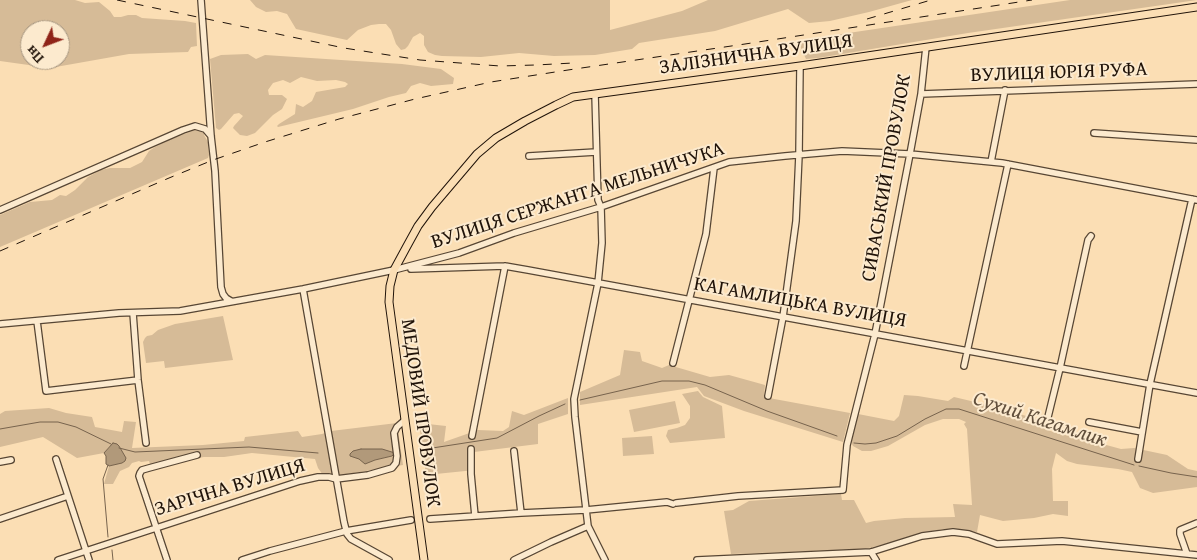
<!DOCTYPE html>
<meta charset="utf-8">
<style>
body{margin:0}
#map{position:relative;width:1197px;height:560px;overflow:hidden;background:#fbdeb4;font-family:"Gentium Book Plus",serif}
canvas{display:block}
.north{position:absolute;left:20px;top:20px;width:50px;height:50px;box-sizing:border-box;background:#fceace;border:1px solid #a4947f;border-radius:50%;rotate:227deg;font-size:14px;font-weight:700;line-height:20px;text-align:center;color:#201309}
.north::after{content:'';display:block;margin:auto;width:18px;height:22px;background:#8f2418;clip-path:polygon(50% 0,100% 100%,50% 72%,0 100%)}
</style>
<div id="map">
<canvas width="1197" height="560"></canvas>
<div class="north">Пн</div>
</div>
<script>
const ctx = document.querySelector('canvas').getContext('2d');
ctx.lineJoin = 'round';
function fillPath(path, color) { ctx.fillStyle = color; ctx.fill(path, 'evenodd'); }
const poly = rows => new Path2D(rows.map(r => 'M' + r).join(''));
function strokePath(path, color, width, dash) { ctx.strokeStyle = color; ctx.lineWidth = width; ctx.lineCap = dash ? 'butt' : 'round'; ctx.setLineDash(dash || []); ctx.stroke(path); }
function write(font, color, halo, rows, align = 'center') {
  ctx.font = font + ' "Gentium Book Plus",serif'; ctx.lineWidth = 4; ctx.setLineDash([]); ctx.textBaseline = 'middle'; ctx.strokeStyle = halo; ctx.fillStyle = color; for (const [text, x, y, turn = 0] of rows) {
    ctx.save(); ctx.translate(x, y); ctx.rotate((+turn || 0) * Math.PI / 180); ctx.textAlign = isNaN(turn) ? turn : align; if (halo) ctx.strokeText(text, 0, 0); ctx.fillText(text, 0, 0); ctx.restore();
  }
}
fillPath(poly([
 [0,0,75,0,85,3,99,2,110,11,114,17,121,17,128,15,136,15,142,18,185,21,196,23,197,46,191,47,188,52,129,54,50,68,0,61],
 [30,30,60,30,60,60,30,60],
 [250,0,610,0,610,30,682,11,708,0,912,0,869,12,830,21,809,23,788,9,715,31,639,43,632,49,595,55,554,56,519,53,481,57,442,56,435,55,428,52,424,45,424,36,420,33,413,37,408,46,405,49,401,50,396,44,391,30,386,24,379,24,371,25,358,30,347,40,296,29,287,14,277,11,266,12,256,7],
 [1070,0,1197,0,968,33,818,58,806,59,798,42,808,39],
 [248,54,256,59,265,55,402,64,441,69,454,78,453,84,431,86,420,83,411,86,406,93,389,97,353,109,278,127,277,126,279,124,295,114,296,104,303,107,312,101,316,92,345,87,348,84,345,82,336,80,317,81,301,77,290,83,283,80,273,83,268,90,269,95,282,95,287,99,282,109,273,115,255,133,247,136,240,135,233,128,234,126,243,116,239,113,234,114,221,129,219,130,216,128,210,59,221,55],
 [195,130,201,131,204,133,204,135,208,142,209,155,208,158,0,247,0,215,30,202,52,200,60,195,66,196,75,190,88,177,101,170,110,168,130,168,142,162,149,151,155,147,169,140],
 [223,316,233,360,165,368,164,361,146,363,143,342,145,338,147,336,152,335,158,330,175,324],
 [624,350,640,352,642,361,662,368,669,365,710,377,729,375,765,385,764,395,769,398,850,413,843,442,744,411,704,396,697,387,580,405,580,392,620,375],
 [698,391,703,397,722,406,725,438,670,443,666,436,668,430,677,428,685,425,690,418,690,406,682,394],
 [904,395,918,396,948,401,954,397,992,406,1040,420,1042,424,1045,429,1059,434,1077,437,1121,449,1134,448,1167,455,1188,469,1197,471,1197,487,1153,493,1140,488,1132,472,1118,469,1077,464,1067,461,1056,453,1052,469,1053,501,1068,501,1068,516,1053,514,1034,518,1003,521,980,515,977,532,942,529,865,549,731,554,724,511,733,510,749,501,841,494,842,500,854,500,866,523,874,521,905,518,955,517,953,504,972,505,967,429,964,424,966,422,959,419,943,419,925,425,888,446,871,451,862,451,853,446,851,442,858,414,894,421,899,416],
 [568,398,568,414,538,424,538,444,474,452,475,470,426,475,419,423,446,426,444,442,478,430,503,431,509,427,512,411,524,415],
 [675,401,680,423,634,432,629,410],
 [49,408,66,413,92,417,95,427,122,432,124,421,136,422,132,448,203,445,244,441,245,437,298,431,302,437,322,434,331,431,397,423,403,465,341,475,323,475,318,468,315,459,252,453,224,457,204,457,151,465,150,464,149,461,141,462,139,461,132,463,129,467,120,471,113,484,104,484,109,466,112,466,121,449,119,446,110,446,104,453,77,458,43,437,0,447,0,414,5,411],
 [361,449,382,449,392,456,375,460,365,463,359,459],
 [652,436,654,454,623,456,622,438]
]), '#d6bb97');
const water = poly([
 [113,443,117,444,119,446,126,458,125,461,122,463,109,466,106,464,106,456,104,453,113,443],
 [361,449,382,449,395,453,392,456,375,460,365,464,359,459,350,456,350,454,353,451,361,449]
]);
fillPath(water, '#b1997a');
strokePath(water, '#77634d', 1);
strokePath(poly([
 [580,400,662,381,689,381,705,385,767,411,837,436],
 [0,429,40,422,58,422,76,427,111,444],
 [854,443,865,444,876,443,897,436,925,419,946,409,959,409,1134,465],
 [119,448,135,452,249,447,318,453],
 [426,449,497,438,539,416,565,404],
 [108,465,103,479,108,537],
 [1139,466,1171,473,1197,477],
 [112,550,113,560]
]), '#77634d', 1);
const minor = poly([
 [201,0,211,136,215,171,221,287,223,294,226,298,231,301],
 [595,94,598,200,601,207,602,243,598,283,574,399,575,417,588,526,605,560],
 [921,94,1197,84],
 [1094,133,1197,140],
 [529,156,596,152],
 [991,162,1005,90],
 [0,210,183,130,195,126,205,129,211,136],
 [411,269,505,266,528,270,1197,393],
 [303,289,344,522,347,534,351,539,389,560],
 [133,313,138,380,146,443],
 [37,321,46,391,138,380],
 [0,324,119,313,180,311,303,289,394,270,459,253,514,233,601,207,729,162,785,156,842,151,910,154,1002,163,1197,200],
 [673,363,706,234,714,168],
 [964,366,1008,164],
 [768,396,783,317,796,221,799,155,800,66],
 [1047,421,1060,368,1088,240,1091,236],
 [1089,422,1142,432],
 [472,436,505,266],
 [471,449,471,474,475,516],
 [514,451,521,513],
 [56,459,89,560],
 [1138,459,1150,384,1192,199],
 [0,462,11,460],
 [676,503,738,496,843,490,847,445,875,334,910,154,921,94,926,47],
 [0,519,68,496],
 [430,519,521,513,586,510,667,502,673,504],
 [871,552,876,560],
 [1187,554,1180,534,1180,530,1197,523],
 [58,560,300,481,318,477,329,477,336,479,368,475,392,468,396,463,397,456,394,433,397,427,405,420],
 [167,560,139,476,140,473,142,470,149,468,197,455],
 [242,560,270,551,346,531,411,520],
 [514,560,551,542,588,526],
 [697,560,871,552,922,536,953,532,969,534,997,544,1062,541,1197,555]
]);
const major = poly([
 [424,560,389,302,390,286,394,270,407,246,418,226,432,207,477,154,496,138,525,121,556,105,573,97,800,66,1197,7]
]);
strokePath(minor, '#574634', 8);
strokePath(major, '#201309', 9);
strokePath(minor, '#fceace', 5.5);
strokePath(major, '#fbdeb4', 7);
strokePath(poly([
 [117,0,344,48,420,60,500,66,536,65,573,63],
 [867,19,931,0],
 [0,251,169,178,213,160,265,142,339,119,415,99,491,82,568,70,745,44,1032,0]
]), '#201309', 1, [9, 9]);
write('20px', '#201309', '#fceace', [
 ["ЗАЛІЗНИЧНА ВУЛИЦЯ",756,55,-8],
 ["ВУЛИЦЯ ЮРІЯ РУФА",1059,73,-2],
 ["СИВАСЬКИЙ ПРОВУЛОК",887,178,-80],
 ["ВУЛИЦЯ СЕРЖАНТА МЕЛЬНИЧУКА",578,196,-18],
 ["КАГАМЛИЦЬКА ВУЛИЦЯ",800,303,10],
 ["МЕДОВИЙ ПРОВУЛОК",420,413,82],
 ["ЗАРІЧНА ВУЛИЦЯ",230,488,-17]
]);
write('italic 21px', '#614f3c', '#fceace', [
 ["Сухий Кагамлик",1040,420,18]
]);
</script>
